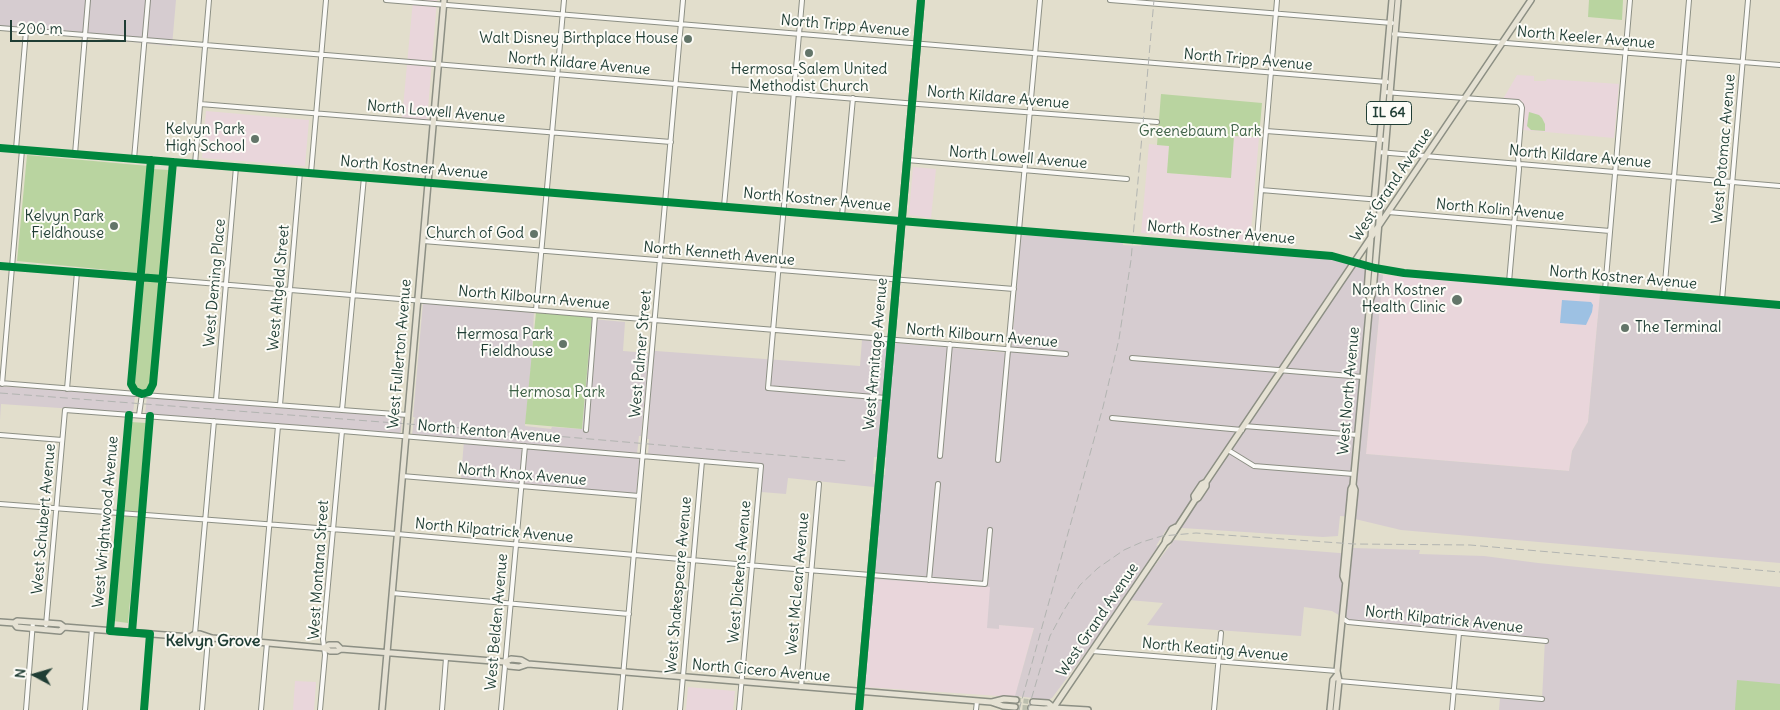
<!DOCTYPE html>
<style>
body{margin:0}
#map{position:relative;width:1780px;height:710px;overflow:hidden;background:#e2decc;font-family:Delius,sans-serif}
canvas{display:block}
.north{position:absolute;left:10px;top:650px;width:50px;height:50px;-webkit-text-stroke:4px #fdfcf7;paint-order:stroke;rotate:276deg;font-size:14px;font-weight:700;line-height:20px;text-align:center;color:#1f3d34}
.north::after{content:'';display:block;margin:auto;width:18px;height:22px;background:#1f3d34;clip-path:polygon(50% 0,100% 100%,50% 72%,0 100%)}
.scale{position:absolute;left:10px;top:20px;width:116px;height:22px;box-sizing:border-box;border:2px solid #1f3d34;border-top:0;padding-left:6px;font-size:15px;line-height:18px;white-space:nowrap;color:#1f3d34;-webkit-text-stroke:4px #fdfcf7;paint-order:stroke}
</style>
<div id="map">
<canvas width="1780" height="710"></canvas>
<div class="north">N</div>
<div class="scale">200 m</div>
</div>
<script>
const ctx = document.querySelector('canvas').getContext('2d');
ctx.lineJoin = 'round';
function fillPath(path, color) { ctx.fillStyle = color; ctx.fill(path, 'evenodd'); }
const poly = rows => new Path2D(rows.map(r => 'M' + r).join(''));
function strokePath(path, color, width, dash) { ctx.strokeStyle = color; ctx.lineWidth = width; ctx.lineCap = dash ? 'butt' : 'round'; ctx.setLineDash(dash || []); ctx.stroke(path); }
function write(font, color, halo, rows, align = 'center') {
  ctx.font = font + ' Delius,sans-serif'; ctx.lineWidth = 4; ctx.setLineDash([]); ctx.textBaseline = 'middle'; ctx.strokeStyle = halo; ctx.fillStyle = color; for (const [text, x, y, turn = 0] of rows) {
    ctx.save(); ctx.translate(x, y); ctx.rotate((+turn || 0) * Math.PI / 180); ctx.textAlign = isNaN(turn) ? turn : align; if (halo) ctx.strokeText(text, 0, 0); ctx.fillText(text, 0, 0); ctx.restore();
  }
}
fillPath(poly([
 [413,0,437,0,427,121,402,118],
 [1517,75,1534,76,1534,81,1546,81,1547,79,1619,84,1614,138,1523,130,1524,106,1521,101,1503,99],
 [206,111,309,120,305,166,202,158],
 [1234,135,1259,137,1250,243,1141,233,1149,144,1169,146,1167,173,1230,178],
 [913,167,936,169,931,218,909,215],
 [1383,275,1600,294,1588,422,1572,451,1569,471,1366,454],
 [873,579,990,586,999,625,1034,627,1015,697,864,687],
 [295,681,316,682,314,710,293,710],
 [688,687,735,691,733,710,686,710]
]), '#e9d6db');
fillPath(poly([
 [0,0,176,0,172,46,0,29],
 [1021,235,1123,242,1123,245,1141,246,1142,244,1331,258,1383,275,1366,454,1569,471,1572,451,1588,422,1600,294,1780,309,1780,563,1401,530,1355,519,1355,517,1340,516,1338,536,1323,537,1182,528,1166,530,1156,546,1159,545,1093,643,1052,698,1048,700,1033,699,1033,698,1015,696,1034,628,999,625,999,629,987,628,990,587,873,579,883,475,885,475,886,458,874,457,873,474,875,474,874,487,788,478,786,494,761,492,763,465,648,455,649,439,647,439,654,351,656,351,860,366,862,340,1011,353],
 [423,302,534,311,532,359,525,426,551,429,552,427,582,429,592,319,625,322,623,351,649,353,641,436,639,436,637,454,640,455,636,494,461,478,464,440,412,435,414,419,416,418,413,417],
 [0,386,135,396,133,413,1,404,0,420],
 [147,396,402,416,401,432,397,434,145,414],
 [1174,540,1352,554,1353,548,1420,550,1419,554,1484,556,1538,563,1780,587,1780,710,1499,710,1500,698,1542,700,1545,639,1349,621,1332,611,1304,607,1301,636,1147,625,1163,603,1129,600]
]), '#d6ccd0');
fillPath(poly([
 [1589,0,1623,0,1622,20,1588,17],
 [1161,94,1262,103,1259,137,1234,136,1231,178,1167,173,1169,146,1157,145],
 [1529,112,1539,115,1542,118,1545,124,1545,131,1531,130,1527,126],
 [27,155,149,166,139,273,17,261],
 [152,169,169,170,152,382,147,389,142,390,137,388,135,384],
 [536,312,592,317,582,429,525,424],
 [131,422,146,423,128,623,113,621],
 [1737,680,1780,684,1780,710,1735,710]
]), '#b9d4a0');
fillPath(poly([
 [1562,300,1591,302,1593,305,1592,312,1586,325,1560,323]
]), '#9dc1e3');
strokePath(poly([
 [1016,700,1033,702],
 [1015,707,1031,708]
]), '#bbbeae', 5, [5, 2.5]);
const minor = poly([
 [386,0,1387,82],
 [802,0,768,388,886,398],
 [1110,0,1392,23],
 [0,28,905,103,1157,122],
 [1394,34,1780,65],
 [1384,92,1518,102,1521,105,1522,108,1518,157,1519,169,1509,282],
 [200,104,671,142],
 [1266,131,1386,140],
 [0,148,1332,256,1375,268,1404,273,1780,305],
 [16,149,26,31],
 [1378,152,1780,186],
 [75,154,88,0],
 [134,159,148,0],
 [151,160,131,384,135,391,142,394,149,392,153,384,173,162],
 [907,160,1127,179],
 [195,164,209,0],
 [311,173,326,0],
 [1261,190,1381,200],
 [724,206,735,89],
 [1388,212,1610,231],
 [842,216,853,98],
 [423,241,1014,289],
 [1256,250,1277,0],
 [0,266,1066,354],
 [1605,290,1630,0],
 [1664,295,1689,0],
 [1722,300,1748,0],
 [536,310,564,0],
 [1132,358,1363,377],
 [0,383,137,394],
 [2,384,22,150],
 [67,389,77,272],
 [144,395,408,415],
 [216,400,236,167],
 [280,405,300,172],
 [342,410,364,177],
 [139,415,142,394],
 [1112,418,1242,430],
 [1244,426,1358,435],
 [586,430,595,315],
 [0,435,62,440],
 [1228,450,1254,466,1354,474],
 [940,456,950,344],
 [998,460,1040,0],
 [402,476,639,496],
 [0,504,397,534,782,568,985,584,990,530],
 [929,580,938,484],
 [392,593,629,614],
 [1342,618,1348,622,1546,641],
 [46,625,65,410,342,431,761,466,739,710],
 [110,631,129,415],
 [132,632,150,416],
 [195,634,214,421],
 [259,642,278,426],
 [1092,651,1337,671],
 [1339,681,1542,699],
 [801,687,819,484],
 [26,710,33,622],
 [85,710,92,629],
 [144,710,150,634],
 [202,710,208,639],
 [261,710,267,643],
 [320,710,325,655,323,639,342,431],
 [442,710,446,658],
 [501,710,525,446],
 [620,710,683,0],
 [680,710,702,461],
 [976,710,977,701],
 [1214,710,1221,633],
 [1452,710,1459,633]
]);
const major = poly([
 [1370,299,1367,292,1371,237,1392,0],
 [1195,500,1194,496,1202,484,1206,482],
 [1165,543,1166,539,1172,529,1176,527],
 [1345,581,1343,576,1351,489,1353,485],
 [0,622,14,623,17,621,60,624,64,627,190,637,195,634,200,634,212,638,324,648,330,651,337,651,341,649,505,662,509,666,519,667,528,664,991,702,1003,706,1015,707],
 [14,623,17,627,60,631,64,627],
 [190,637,195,641,203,641,211,639],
 [324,648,329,645,337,645,341,649],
 [505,662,511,659,521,660,528,664],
 [992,702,1004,699,1016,700],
 [1033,702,1048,703,1054,708],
 [1031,708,1044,709,1054,708,1088,710],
 [382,710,444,0],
 [859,710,921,0],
 [1052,710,1165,543,1169,540,1195,500,1198,498,1206,486,1206,482,1531,0],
 [1330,710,1333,680,1337,675],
 [1336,710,1339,681,1337,671,1355,490,1353,485,1370,301,1373,292,1398,0]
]);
strokePath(minor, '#8c8f84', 6);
strokePath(major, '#8c8f84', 8);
strokePath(minor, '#fbfaf7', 4);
strokePath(major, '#e5e1d3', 5);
strokePath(poly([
 [0,393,461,428,848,461],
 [1019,710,1103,407,1119,339,1131,260,1154,0],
 [1028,710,1050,636,1064,610,1080,585,1098,568,1124,550,1142,542,1162,536,1196,533,1354,544,1470,545,1780,572]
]), '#b2b4b1', 1, [8, 4]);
strokePath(poly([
 [0,148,1332,256,1375,268,1404,273,1780,305],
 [151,160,131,384,135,391,142,394,149,392,153,384,173,162],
 [0,266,163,279],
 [129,415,110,631,150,634,144,710],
 [132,632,150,416],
 [859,710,921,0]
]), '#00873e', 8);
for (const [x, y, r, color] of [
 [688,39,5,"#637569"],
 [809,53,5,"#637569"],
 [255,139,5,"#637569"],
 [114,226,5,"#637569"],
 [534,234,5,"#637569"],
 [1457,300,6,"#637569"],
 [1625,328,5,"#637569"],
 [563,344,5,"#637569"]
]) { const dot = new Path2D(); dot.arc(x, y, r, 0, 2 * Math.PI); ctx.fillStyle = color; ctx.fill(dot); strokePath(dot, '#fdfcf7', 2); }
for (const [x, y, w] of [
 [1389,113,45]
]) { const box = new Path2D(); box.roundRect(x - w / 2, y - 11.5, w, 23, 4); ctx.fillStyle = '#fdfcf7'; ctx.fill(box); strokePath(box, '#1f3d34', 1); }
write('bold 14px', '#1f3d34', null, [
 ["IL 64",1389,113]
]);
write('15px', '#1f3d34', '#fdfcf7', [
 ["North Tripp Avenue",845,26,5],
 ["North Keeler Avenue",1586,38,5],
 ["North Tripp Avenue",1248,60,5],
 ["North Kildare Avenue",579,64,5],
 ["North Kildare Avenue",998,98,5],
 ["North Lowell Avenue",436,112,5],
 ["West Potomac Avenue",1724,149,-85],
 ["North Kildare Avenue",1580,157,5],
 ["North Lowell Avenue",1018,158,5],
 ["North Kostner Avenue",414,168,5],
 ["West Grand Avenue",1392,185,-56],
 ["North Kostner Avenue",817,200,5],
 ["North Kolin Avenue",1500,210,5],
 ["North Kostner Avenue",1221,233,5],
 ["North Kenneth Avenue",719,254,5],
 ["North Kostner Avenue",1623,278,5],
 ["West Deming Place",215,283,-85],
 ["West Altgeld Street",279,288,-85],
 ["North Kilbourn Avenue",534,298,5],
 ["North Kilbourn Avenue",982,336,5],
 ["West Fullerton Avenue",400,354,-85],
 ["West Palmer Street",641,354,-85],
 ["West Armitage Avenue",876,354,-85],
 ["West North Avenue",1349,391,-85],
 ["North Kenton Avenue",489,432,5],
 ["North Knox Avenue",522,475,5],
 ["West Schubert Avenue",44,519,-85],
 ["West Wrightwood Avenue",106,522,-85],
 ["North Kilpatrick Avenue",494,531,5],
 ["West Montana Street",319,570,-86],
 ["West Dickens Avenue",740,572,-85],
 ["West McLean Avenue",798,584,-85],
 ["West Shakespeare Avenue",679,585,-85],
 ["West Grand Avenue",1098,620,-56],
 ["North Kilpatrick Avenue",1444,620,6],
 ["West Belden Avenue",497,622,-85],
 ["North Keating Avenue",1215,650,5],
 ["North Cicero Avenue",761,671,5]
]);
write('15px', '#1f3d34', '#fdfcf7', [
 ["Walt Disney Birthplace House",678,39],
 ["Hermosa-Salem United",809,70,"center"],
 ["Methodist Church",809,87,"center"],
 ["Kelvyn Park",245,130],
 ["High School",245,147],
 ["Kelvyn Park",104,217],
 ["Fieldhouse",104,234],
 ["Church of God",524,234],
 ["North Kostner",1446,291],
 ["Health Clinic",1446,308],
 ["The Terminal",1635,328,"left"],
 ["Hermosa Park",553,335],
 ["Fieldhouse",553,352]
], 'right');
write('15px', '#3d6046', '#fdfcf7', [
 ["Greenebaum Park",1200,132],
 ["Hermosa Park",557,393]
]);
write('bold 16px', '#1f3d34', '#fdfcf7', [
 ["Kelvyn Grove",213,641]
]);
</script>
